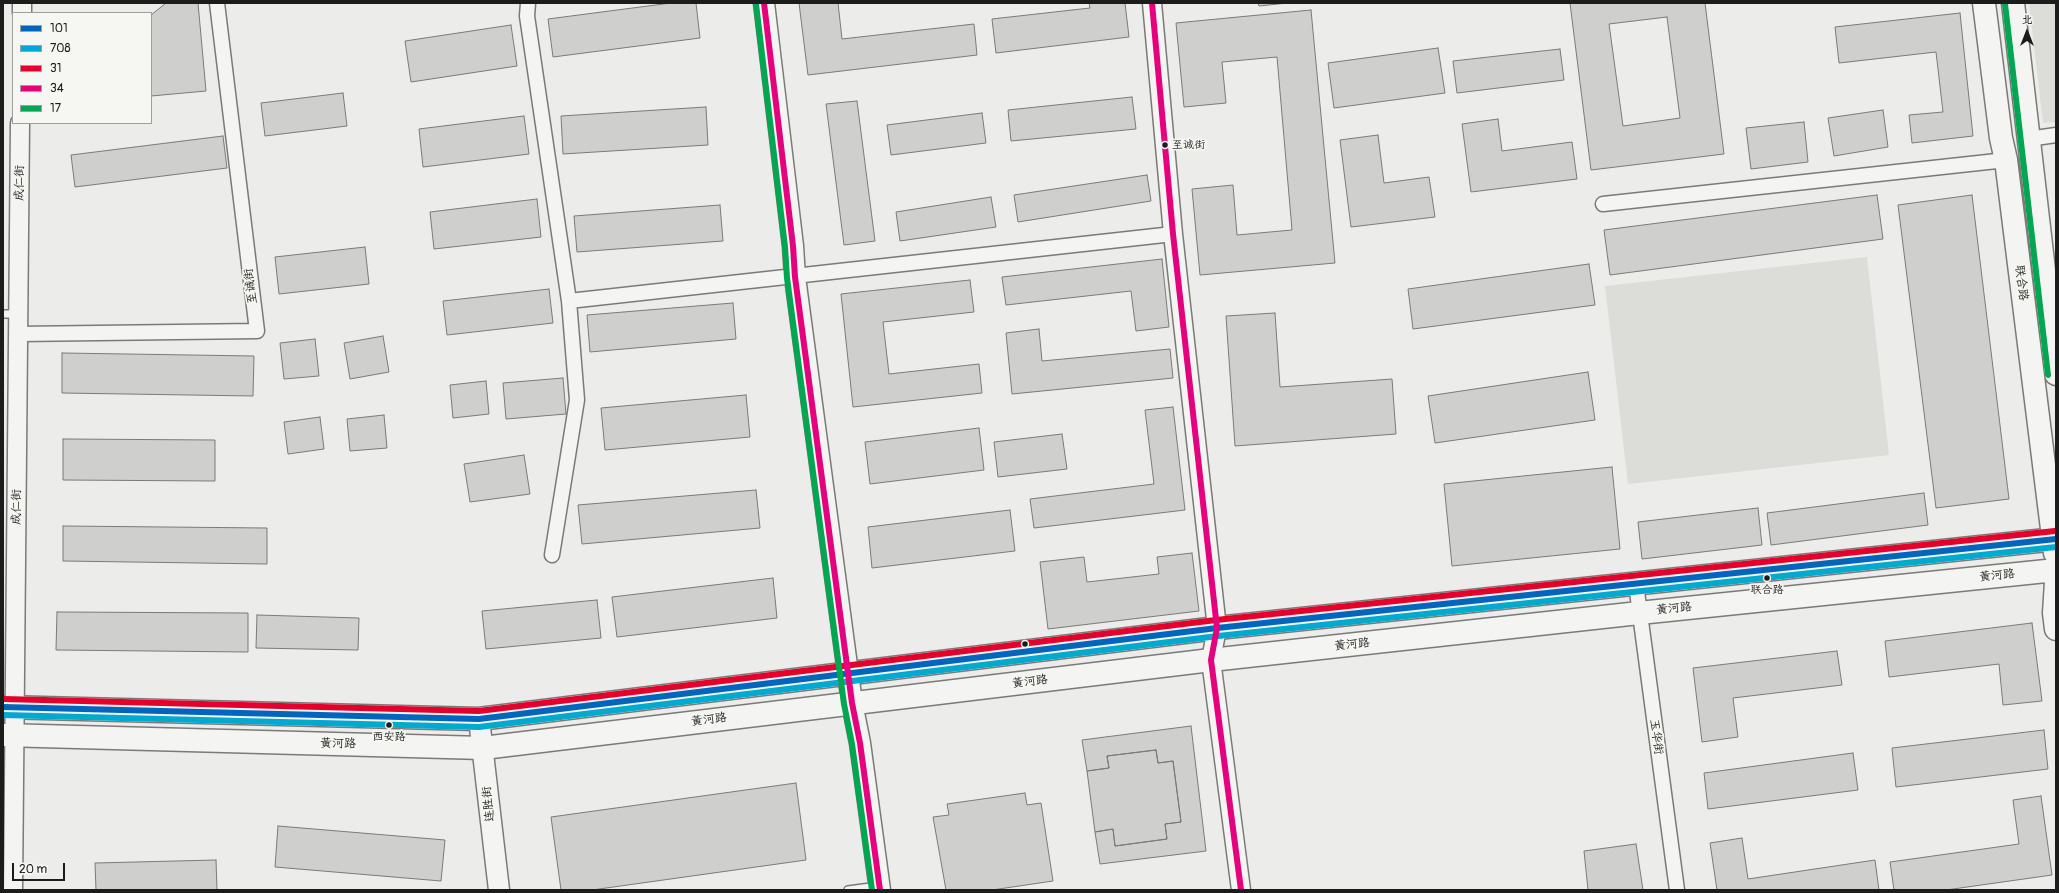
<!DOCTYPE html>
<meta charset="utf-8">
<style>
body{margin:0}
#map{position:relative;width:2059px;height:893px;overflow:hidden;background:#ececea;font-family:Pangolin,"LXGW WenKai TC",sans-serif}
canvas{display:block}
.frame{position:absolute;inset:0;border:4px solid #1c1c1c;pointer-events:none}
.legend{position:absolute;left:12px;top:12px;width:140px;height:112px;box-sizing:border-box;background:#f6f6f2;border:1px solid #9f9f9c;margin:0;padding:5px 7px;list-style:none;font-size:12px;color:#1c1c1c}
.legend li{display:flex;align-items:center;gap:8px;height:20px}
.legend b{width:20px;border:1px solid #9f9f9c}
.north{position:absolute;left:2007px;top:12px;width:40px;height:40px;-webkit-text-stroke:3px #f6f6f2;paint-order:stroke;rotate:0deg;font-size:11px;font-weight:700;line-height:16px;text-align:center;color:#1c1c1c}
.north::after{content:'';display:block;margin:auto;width:14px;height:18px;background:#1c1c1c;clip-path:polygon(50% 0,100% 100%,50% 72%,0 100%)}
.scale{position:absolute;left:12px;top:863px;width:53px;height:18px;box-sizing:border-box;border:2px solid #1c1c1c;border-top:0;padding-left:5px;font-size:12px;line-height:14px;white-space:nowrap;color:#1c1c1c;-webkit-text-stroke:3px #f6f6f2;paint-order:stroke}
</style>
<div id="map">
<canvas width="2059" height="893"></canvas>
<div class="frame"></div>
<ul class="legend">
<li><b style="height:5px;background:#0065bd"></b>101</li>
<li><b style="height:5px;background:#00a9ce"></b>708</li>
<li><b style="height:5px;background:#e4002b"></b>31</li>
<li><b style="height:5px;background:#e5007d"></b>34</li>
<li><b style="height:5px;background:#00a651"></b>17</li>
</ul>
<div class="north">北</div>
<div class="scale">20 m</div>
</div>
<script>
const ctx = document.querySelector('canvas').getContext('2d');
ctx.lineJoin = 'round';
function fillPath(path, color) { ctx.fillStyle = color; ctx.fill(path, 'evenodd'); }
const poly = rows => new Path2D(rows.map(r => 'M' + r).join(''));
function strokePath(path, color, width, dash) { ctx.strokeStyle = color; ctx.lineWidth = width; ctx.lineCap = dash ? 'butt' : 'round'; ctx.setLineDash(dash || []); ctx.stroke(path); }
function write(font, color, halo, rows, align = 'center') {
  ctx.font = font + ' Pangolin,"LXGW WenKai TC",sans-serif'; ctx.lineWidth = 3.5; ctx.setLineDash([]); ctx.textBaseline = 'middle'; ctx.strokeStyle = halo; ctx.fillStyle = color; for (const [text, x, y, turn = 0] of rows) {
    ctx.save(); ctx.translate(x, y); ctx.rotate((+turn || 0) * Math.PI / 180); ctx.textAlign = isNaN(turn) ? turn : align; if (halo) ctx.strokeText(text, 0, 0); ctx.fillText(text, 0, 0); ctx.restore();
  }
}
fillPath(poly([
 [2029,3,2056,3,2056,122,2043,123],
 [1867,257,1889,455,1628,484,1605,286]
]), '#dcdcd9');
const building = poly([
 [166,3,198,3,206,91,151,96,151,15,166,3],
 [671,3,696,3,700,38,553,57,548,19,671,3],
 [799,3,838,3,842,39,974,24,977,55,808,75,799,3],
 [1089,3,1125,3,1129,37,996,53,992,19,1090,8,1089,3],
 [1258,3,1288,3,1259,6,1258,3],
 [1570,3,1705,3,1724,154,1591,170,1570,3],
 [1667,17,1680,118,1623,126,1609,24,1667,17],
 [1311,10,1335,263,1200,275,1192,189,1233,185,1237,235,1292,230,1277,57,1222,62,1226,103,1184,107,1176,23,1311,10],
 [1960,13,1973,136,1912,143,1909,115,1943,112,1936,52,1839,63,1835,27,1960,13],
 [511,25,517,66,411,82,405,41,511,25],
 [1438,48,1445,93,1334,108,1328,63,1438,48],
 [1560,49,1564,80,1457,93,1453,61,1560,49],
 [343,93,347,126,265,136,261,103,343,93],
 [1132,97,1136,129,1011,141,1008,110,1132,97],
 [857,101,875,241,844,245,826,104,857,101],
 [706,107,708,145,563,154,561,116,706,107],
 [1883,110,1888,147,1834,156,1828,118,1883,110],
 [982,113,986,143,891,155,887,125,982,113],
 [524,116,529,154,423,167,419,129,524,116],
 [1498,119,1502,151,1572,142,1577,179,1471,192,1462,124,1498,119],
 [1804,122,1808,162,1751,169,1746,128,1804,122],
 [1378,135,1384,183,1429,177,1435,217,1351,227,1340,140,1378,135],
 [223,136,227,168,75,187,71,155,223,136],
 [1147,175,1151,201,1018,222,1014,195,1147,175],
 [1877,195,1883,239,1610,275,1604,230,1877,195],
 [1972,195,2009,499,1936,508,1898,205,1972,195],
 [991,197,996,227,900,241,896,212,991,197],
 [537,199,541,237,434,249,430,212,537,199],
 [720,205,723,241,577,252,574,216,720,205],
 [365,247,369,284,279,294,275,257,365,247],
 [1162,259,1169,327,1136,331,1131,291,1006,305,1002,277,1162,259],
 [1589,264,1595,305,1413,329,1408,289,1589,264],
 [970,280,974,312,883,322,889,374,979,364,982,393,853,407,841,294,970,280],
 [549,289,553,323,447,335,443,301,549,289],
 [733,303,736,339,590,352,587,315,733,303],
 [1275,313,1280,387,1392,379,1396,434,1235,446,1226,316,1275,313],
 [1039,329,1042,361,1170,349,1173,378,1012,394,1006,333,1039,329],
 [383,336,389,372,350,379,344,343,383,336],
 [315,339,319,376,284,379,280,343,315,339],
 [62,353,254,356,253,396,62,393,62,353],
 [1588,372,1595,420,1435,443,1428,396,1588,372],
 [563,378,566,414,506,419,503,383,563,378],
 [486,381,489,414,453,418,450,385,486,381],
 [746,395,750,437,605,450,601,408,746,395],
 [1173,407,1185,510,1034,528,1030,499,1154,484,1145,410,1173,407],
 [384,415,387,448,350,451,347,419,384,415],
 [320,417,324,449,288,454,284,422,320,417],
 [979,428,984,470,870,484,865,442,979,428],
 [1062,434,1067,469,998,477,994,442,1062,434],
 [63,439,215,440,215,481,63,480,63,439],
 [524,455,530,494,470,502,464,464,524,455],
 [1612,467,1620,549,1452,566,1444,484,1612,467],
 [756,490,760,528,582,544,578,505,756,490],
 [1924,493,1928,525,1771,545,1767,513,1924,493],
 [1758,508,1762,545,1642,559,1638,522,1758,508],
 [1010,510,1015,551,872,568,868,527,1010,510],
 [63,526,267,528,267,564,63,561,63,526],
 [1192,553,1199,611,1048,629,1040,562,1084,557,1087,582,1159,574,1157,557,1192,553],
 [773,578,777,618,617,637,612,597,773,578],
 [597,600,601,638,486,649,482,611,597,600],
 [57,612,248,613,248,652,56,650,57,612],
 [257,615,359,618,358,650,256,648,257,615],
 [2032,623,2042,701,2003,705,1999,664,1889,677,1885,641,2032,623],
 [1837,651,1842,685,1733,698,1738,737,1702,742,1693,668,1837,651],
 [1191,726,1206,851,1100,864,1095,832,1113,829,1115,846,1167,839,1165,824,1181,822,1173,761,1158,763,1156,750,1107,756,1109,768,1087,771,1082,740,1191,726],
 [2044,730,2048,769,1896,787,1892,748,2044,730],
 [1156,750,1158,763,1173,761,1181,822,1165,824,1167,839,1115,846,1113,829,1095,832,1087,771,1109,768,1107,756,1156,750],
 [1853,753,1858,790,1708,809,1704,773,1853,753],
 [796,783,806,860,592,890,561,890,551,817,796,783],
 [1025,793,1027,805,1041,803,1053,881,992,890,946,890,933,817,949,815,947,804,1025,793],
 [2041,796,2052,875,1946,890,1894,890,1890,862,2019,844,2013,800,2041,796],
 [278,826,445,840,441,881,275,867,278,826],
 [1742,838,1748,879,1875,860,1879,890,1717,890,1710,843,1742,838],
 [1636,844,1643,890,1588,890,1584,851,1636,844],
 [216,860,217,890,96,890,95,863,216,860]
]);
fillPath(building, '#cfcfce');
strokePath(building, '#7a7a79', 1);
const service = poly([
 [3,314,19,314],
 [848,890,878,886]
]);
const minor = poly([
 [528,3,527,16,569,301,577,400,552,555],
 [2028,139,2056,135],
 [1603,204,2006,160],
 [569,301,1173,234],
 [18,334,257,331,217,3],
 [1636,584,1677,890]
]);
const tertiary = poly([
 [1152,3,1173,234,1217,628,1211,660,1241,890],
 [22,13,22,3],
 [13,890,20,123]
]);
const secondary = poly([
 [764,3,793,246,795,277,852,703,860,743,880,890],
 [479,719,499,890]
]);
const primary = poly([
 [1984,3,2001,138,2006,160,2055,553],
 [2013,3,2056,374],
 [2056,582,2054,613,2056,629],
 [3,707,479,719,1217,628,2056,539],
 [3,735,483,748,1211,660,1639,613,2056,570]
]);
strokePath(service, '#7a7a79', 10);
strokePath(minor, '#7a7a79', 17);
strokePath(tertiary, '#7a7a79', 21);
strokePath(secondary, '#7a7a79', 23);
strokePath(primary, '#7a7a79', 25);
strokePath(service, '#f4f4f2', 7);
strokePath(minor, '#f4f4f2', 14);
strokePath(tertiary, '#f4f4f2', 18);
strokePath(secondary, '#f4f4f2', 20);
strokePath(primary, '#f4f4f2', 22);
strokePath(poly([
 [3,707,479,719,1217,628,2056,539]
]), '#0065bd', 6);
strokePath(poly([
 [3,715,479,727,1218,636,2056,547]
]), '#00a9ce', 6);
strokePath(poly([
 [3,699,479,711,1216,620,2055,531]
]), '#e4002b', 6);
strokePath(poly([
 [764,3,793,246,795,277,852,703,860,743,880,890],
 [1152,3,1173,234,1217,628,1211,660,1241,890]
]), '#e5007d', 6);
strokePath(poly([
 [756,4,785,247,787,278,844,704,852,744,872,890],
 [2005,4,2048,375]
]), '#00a651', 6);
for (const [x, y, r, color] of [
 [1165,145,3.5,"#1c1c1c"],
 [1767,578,3.5,"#1c1c1c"],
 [1025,644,3.5,"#1c1c1c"],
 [389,725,3.5,"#1c1c1c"]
]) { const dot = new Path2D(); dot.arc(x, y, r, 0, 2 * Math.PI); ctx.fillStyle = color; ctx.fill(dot); strokePath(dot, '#f6f6f2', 1.5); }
write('11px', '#1c1c1c', '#f6f6f2', [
 ["至诚街",1172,145,"left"],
 ["联合路",1767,590],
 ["西安路",389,737]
]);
write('12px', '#1c1c1c', '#f6f6f2', [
 ["成仁街",20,183,-89],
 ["联合路",2021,283,83],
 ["至诚街",251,286,-97],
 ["成仁街",17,507,-89],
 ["黄河路",1997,576,-6],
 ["黄河路",1674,609,-6],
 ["黄河路",1352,645,-6],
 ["黄河路",1030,682,-7],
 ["黄河路",709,720,-7],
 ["玉华街",1656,737,82],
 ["黄河路",338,744,1],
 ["连胜街",489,804,-96]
]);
</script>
